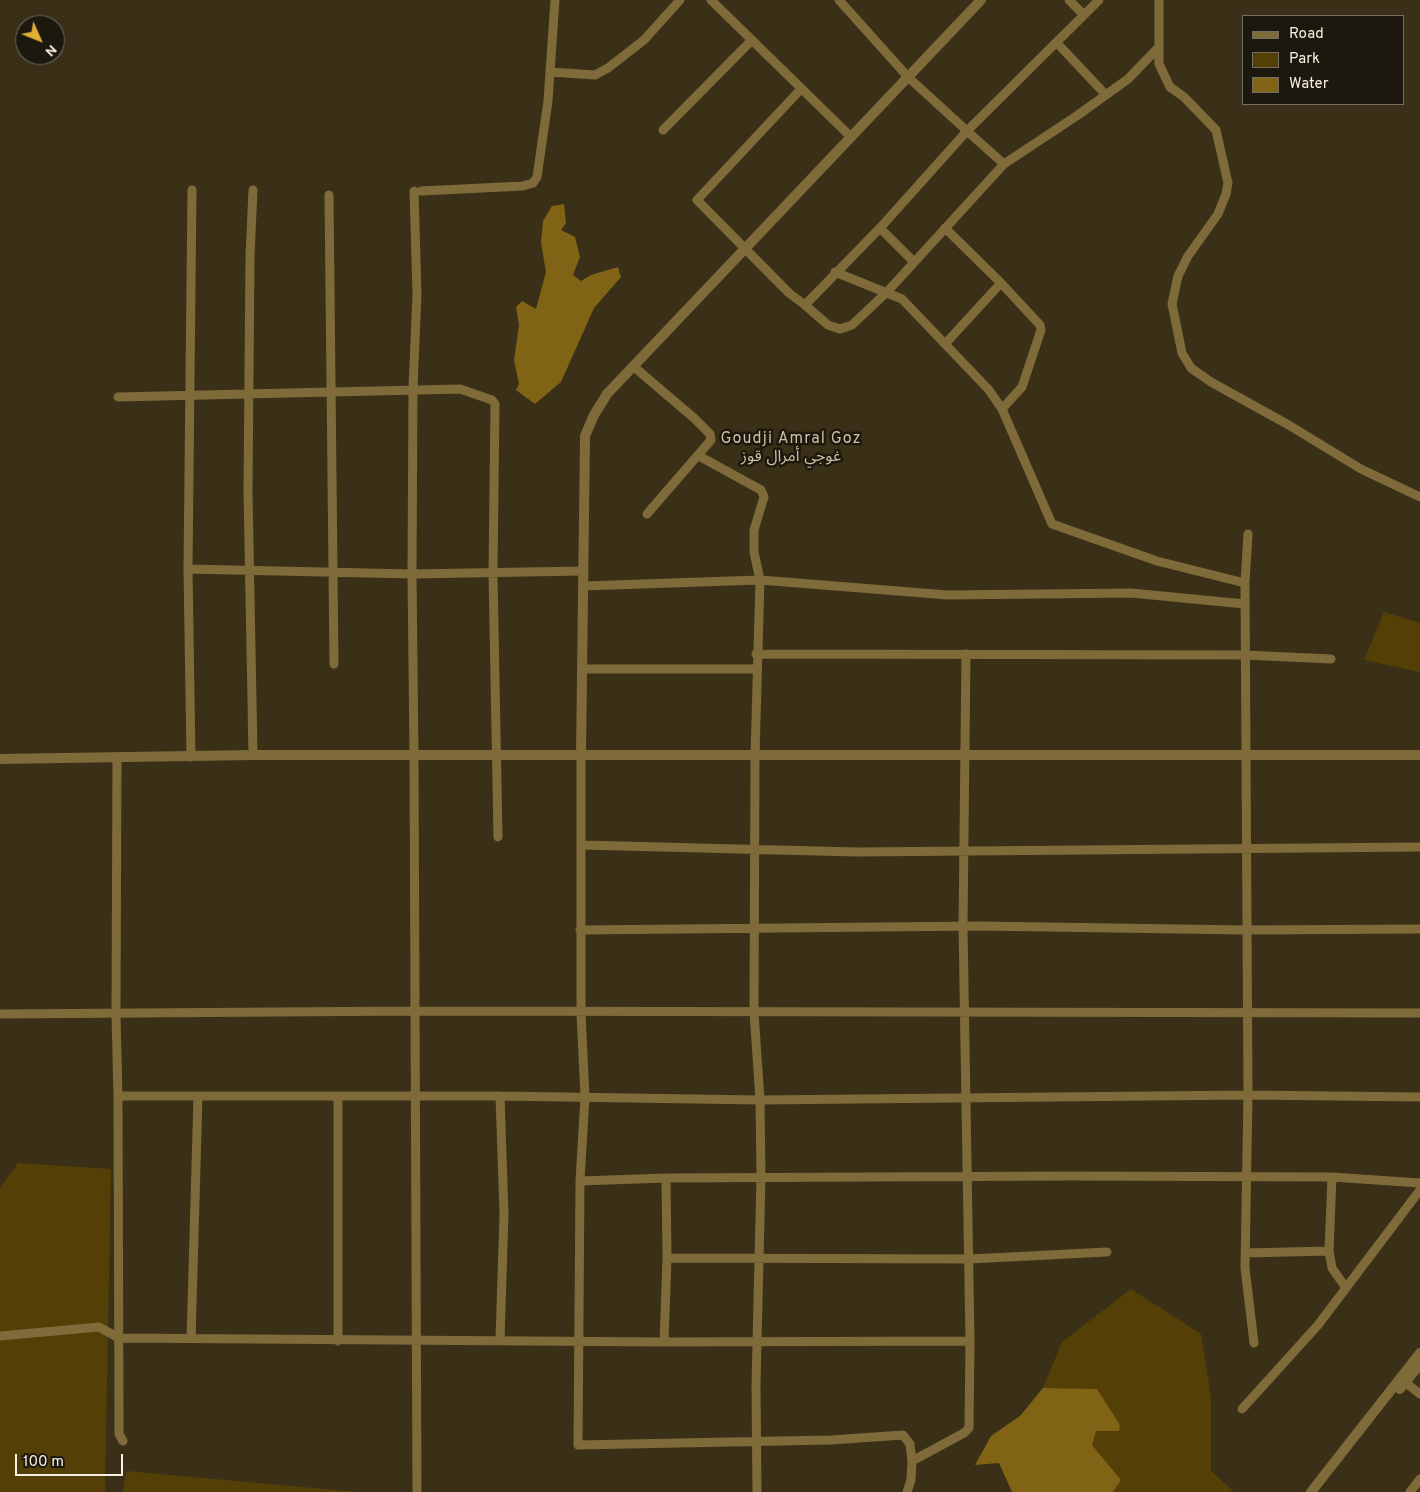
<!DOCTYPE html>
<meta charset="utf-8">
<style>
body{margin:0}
#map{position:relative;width:1420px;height:1492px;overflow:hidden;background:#3a3018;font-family:Overpass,sans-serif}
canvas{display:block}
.legend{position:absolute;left:1242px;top:15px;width:162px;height:90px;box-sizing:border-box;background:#1d180e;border:1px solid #746e63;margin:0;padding:6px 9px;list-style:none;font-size:15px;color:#f7f0e2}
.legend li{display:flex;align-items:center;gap:10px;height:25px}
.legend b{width:25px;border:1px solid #746e63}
.north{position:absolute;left:15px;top:15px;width:50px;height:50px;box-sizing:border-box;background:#1d180e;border:1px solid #746e63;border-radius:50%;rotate:134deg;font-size:14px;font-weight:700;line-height:20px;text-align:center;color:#f7f0e2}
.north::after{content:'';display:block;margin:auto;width:18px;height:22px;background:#dfb034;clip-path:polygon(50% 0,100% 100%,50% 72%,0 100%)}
.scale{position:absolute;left:15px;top:1454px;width:108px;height:22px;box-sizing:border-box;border:2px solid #f7f0e2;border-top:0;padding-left:6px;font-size:15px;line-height:18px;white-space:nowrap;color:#f7f0e2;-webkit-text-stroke:4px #1d180e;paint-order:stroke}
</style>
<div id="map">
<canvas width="1420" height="1492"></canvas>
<ul class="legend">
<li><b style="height:6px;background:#7f6a3a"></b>Road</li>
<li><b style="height:14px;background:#544006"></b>Park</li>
<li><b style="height:14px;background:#806315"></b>Water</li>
</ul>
<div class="north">N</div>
<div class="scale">100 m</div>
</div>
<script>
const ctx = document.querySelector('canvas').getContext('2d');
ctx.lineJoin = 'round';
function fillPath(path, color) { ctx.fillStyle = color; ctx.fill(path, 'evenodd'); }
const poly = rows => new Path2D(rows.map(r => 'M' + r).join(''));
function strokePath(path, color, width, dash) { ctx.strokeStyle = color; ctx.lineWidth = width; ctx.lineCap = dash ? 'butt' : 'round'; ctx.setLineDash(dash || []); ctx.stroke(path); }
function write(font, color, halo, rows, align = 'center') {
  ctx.font = font + ' Overpass,"Noto Sans Arabic",sans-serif'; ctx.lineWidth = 5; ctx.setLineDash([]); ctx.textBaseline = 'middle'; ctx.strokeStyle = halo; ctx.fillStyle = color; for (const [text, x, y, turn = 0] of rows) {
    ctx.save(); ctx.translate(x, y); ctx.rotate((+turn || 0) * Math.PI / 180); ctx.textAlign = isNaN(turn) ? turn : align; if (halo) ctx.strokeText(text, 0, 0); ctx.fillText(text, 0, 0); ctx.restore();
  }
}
fillPath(poly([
 [1384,612,1420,623,1420,672,1364,660],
 [18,1163,111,1169,105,1492,0,1492,0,1188],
 [1131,1289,1201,1334,1211,1397,1211,1471,1234,1492,1113,1492,1120,1480,1092,1445,1096,1430,1118,1431,1097,1389,1043,1388,1062,1342],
 [126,1471,357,1492,123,1492]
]), '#544006');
fillPath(poly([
 [564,204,566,223,561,230,575,237,580,257,573,275,581,281,591,275,618,267,621,277,594,308,561,382,535,404,516,390,519,384,514,360,519,325,516,307,522,301,536,309,546,272,541,243,543,221,552,206],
 [1043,1388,1097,1389,1120,1425,1119,1431,1096,1431,1092,1445,1121,1480,1113,1492,1012,1492,999,1463,975,1465,991,1436,1020,1416]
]), '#806315');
strokePath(poly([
 [711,0,851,137],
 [839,0,908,77,967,131,1099,0],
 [1069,0,1084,15],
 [1159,0,1159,64,1170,87,1184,97,1216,130,1228,183,1226,194,1218,214,1188,256,1178,276,1172,304,1182,353,1191,368,1211,382,1287,424,1361,469,1420,497],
 [1057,43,1106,95],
 [550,72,595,75,608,68,644,40,680,0],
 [801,89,697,200,789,293,805,305,880,228,967,131,1004,164],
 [663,130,751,41],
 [414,191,417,294,413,388,412,574,414,756,417,1492],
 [421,191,523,186,533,183,537,177,548,101,555,0],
 [329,195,334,664],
 [880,228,914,262],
 [835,272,902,299,989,390,1002,409,1052,524,1157,561,1245,583],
 [1001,283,1040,325,1041,330,1022,387,1002,409],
 [805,305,828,325,840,329,852,325,887,292,1004,164,1078,115,1128,79,1157,49],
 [945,344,1001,283,945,228],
 [633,366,694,418,710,434,711,440,647,514],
 [118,397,460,389,492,400,495,404,493,573,498,837],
 [699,456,761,490,764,497,754,530,754,552,760,580,755,755,754,1012,760,1100,761,1177,756,1385,757,1492],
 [1248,534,1245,583,1248,1095,1245,1268,1254,1343],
 [188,569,412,574,583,571],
 [583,586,760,580,948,595,1131,593,1245,604],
 [756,654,1245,655,1331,659],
 [966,654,963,926,970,1341],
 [582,669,756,669],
 [253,755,248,492,250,256,253,190],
 [581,756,581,1013,585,1097,580,1181,578,1445,831,1440,903,1435,910,1444,912,1461,911,1480,907,1492],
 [117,757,116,1014,118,1096,119,1417,119,1434,123,1441],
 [191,757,188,569,192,190],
 [582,845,857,852,1420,847],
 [580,930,980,926,1246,930,1420,929],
 [0,1014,415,1011,1420,1013],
 [118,1096,500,1096,760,1100,1248,1095,1420,1097],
 [500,1096,504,1214,500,1340],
 [1332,1177,1329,1251,1332,1268,1346,1288],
 [580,1181,666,1178,1070,1176,1332,1177,1420,1183],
 [1245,1253,1329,1251],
 [667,1258,970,1259,1107,1252],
 [0,1336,99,1327,119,1338,664,1342,970,1341,969,1428,964,1433,912,1461],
 [191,1339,198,1097],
 [338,1341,338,1097],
 [664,1342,667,1258,666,1178],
 [1401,1379,1420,1394],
 [1242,1409,1318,1325,1420,1190],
 [1410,1492,1420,1479]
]), '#7f6a3a', 9);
strokePath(poly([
 [581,756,585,436,594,415,607,394,981,0],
 [0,759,253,755,1420,755],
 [1400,1389,1420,1364],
 [1311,1492,1420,1353]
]), '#7f6a3a', 10);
ctx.letterSpacing = '1px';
write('16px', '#ccbfa3', '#1d180e', [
 ["Goudji Amral Goz",791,440],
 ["غوجي أمرال قوز",791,458]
]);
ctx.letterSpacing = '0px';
</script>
